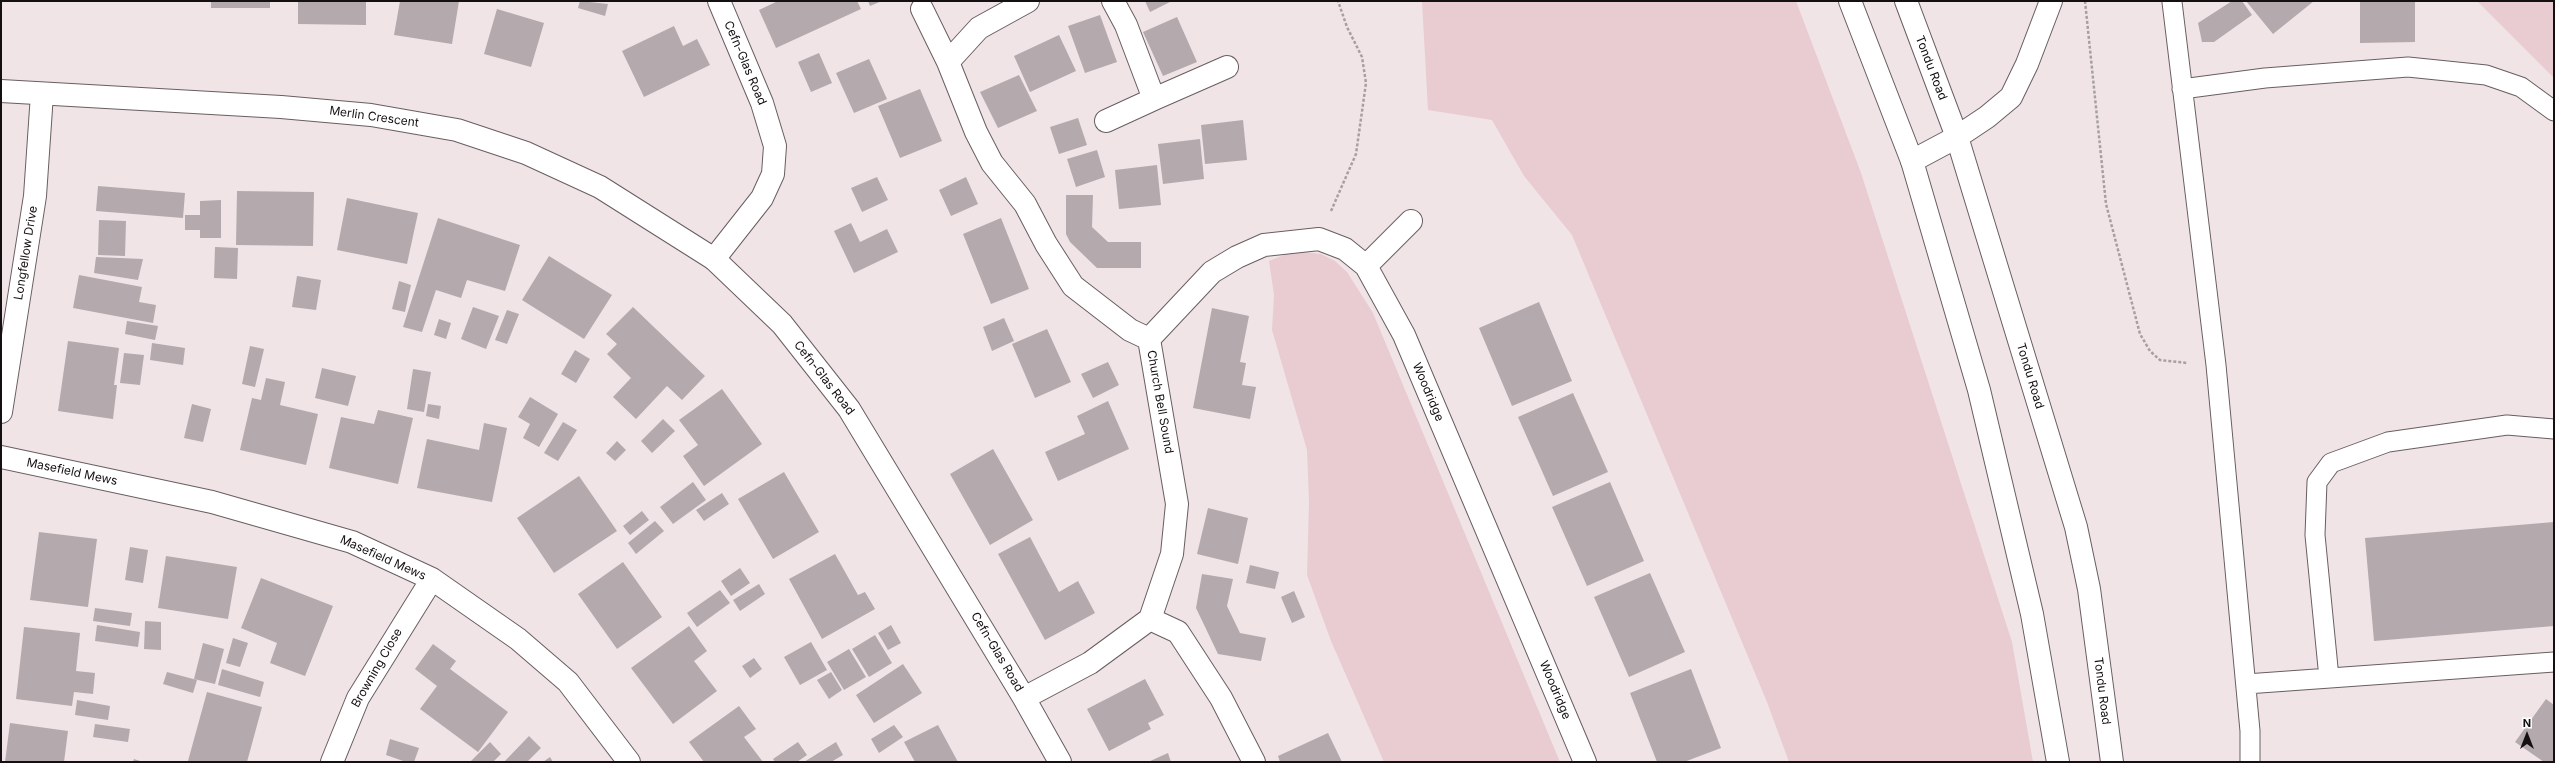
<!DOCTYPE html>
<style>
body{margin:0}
#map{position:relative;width:2555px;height:763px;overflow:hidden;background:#f0e4e7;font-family:Inter,sans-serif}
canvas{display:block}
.frame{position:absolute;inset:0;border:2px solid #141011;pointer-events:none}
.north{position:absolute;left:2507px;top:715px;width:40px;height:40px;-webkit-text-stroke:3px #fff;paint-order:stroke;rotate:0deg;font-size:11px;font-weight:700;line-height:16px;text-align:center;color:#141011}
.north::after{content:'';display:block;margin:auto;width:14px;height:18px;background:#141011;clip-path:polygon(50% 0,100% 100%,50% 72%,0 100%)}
</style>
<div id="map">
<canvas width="2555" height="763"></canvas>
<div class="frame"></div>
<div class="north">N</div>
</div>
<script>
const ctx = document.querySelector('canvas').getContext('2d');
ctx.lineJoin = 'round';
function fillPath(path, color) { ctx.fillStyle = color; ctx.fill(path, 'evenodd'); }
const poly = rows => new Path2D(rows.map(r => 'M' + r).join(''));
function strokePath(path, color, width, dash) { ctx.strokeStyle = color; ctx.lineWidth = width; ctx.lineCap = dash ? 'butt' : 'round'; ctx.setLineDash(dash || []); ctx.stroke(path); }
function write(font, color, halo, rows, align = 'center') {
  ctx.font = font + ' Inter,sans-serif'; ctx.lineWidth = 3; ctx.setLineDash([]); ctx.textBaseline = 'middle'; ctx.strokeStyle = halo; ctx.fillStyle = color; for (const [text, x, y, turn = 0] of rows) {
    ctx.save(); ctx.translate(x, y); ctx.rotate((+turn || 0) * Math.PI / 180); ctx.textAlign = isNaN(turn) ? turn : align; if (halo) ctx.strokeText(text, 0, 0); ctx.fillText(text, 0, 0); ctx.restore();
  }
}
fillPath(poly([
 [1422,1,1796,1,1861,173,2012,642,2033,762,1789,762,1767,702,1572,235,1524,176,1492,120,1428,110],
 [2477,1,2554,1,2554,78],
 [1294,251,1321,254,1335,261,1347,272,1373,313,1560,762,1384,762,1331,641,1307,575,1309,502,1307,450,1272,330,1274,295,1269,261]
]), '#e9cbd2');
fillPath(poly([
 [211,1,270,1,270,8,211,8],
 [298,1,366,1,366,25,298,24],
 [400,1,459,1,452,44,394,35],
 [580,1,608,4,605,16,578,8],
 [778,1,857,1,861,9,776,48,759,10],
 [868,1,882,1,870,6],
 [1145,1,1172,1,1150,12],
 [2232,1,2242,1,2252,15,2214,42,2202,42,2198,23],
 [2246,1,2314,1,2273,34],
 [2360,1,2415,1,2415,42,2360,43],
 [497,9,544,23,531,67,484,54],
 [1100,15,1117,62,1085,73,1068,26],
 [1177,17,1197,62,1163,76,1143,32],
 [674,26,683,46,697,39,710,65,644,97,622,51],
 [1059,35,1076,71,1030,92,1014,56],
 [819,53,832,83,811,92,798,62],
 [869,59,887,99,854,113,836,73],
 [1019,75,1037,111,998,128,980,92],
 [920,89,942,141,900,158,878,106],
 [1078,118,1087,145,1059,154,1050,127],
 [1243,120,1247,160,1205,164,1201,125],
 [1200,139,1204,179,1163,184,1158,144],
 [1097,150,1105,177,1076,187,1067,159],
 [1157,165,1161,205,1119,209,1115,170],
 [877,177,888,200,862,212,851,188],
 [966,177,978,204,951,216,939,190],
 [98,186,185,193,183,218,96,211],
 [237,191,314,192,313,246,236,245],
 [1066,195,1093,195,1092,227,1108,242,1141,242,1141,268,1097,268,1070,242,1066,234],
 [347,198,418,213,407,264,337,250],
 [221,200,221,238,200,238,200,230,185,230,185,215,200,215,200,201],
 [438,218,520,245,505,291,467,280,461,298,436,290,422,332,403,327],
 [1001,218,1029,289,991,304,963,234],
 [99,220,126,221,125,256,98,255],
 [851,223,860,242,887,229,898,252,854,273,834,231],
 [215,247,238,248,237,279,214,278],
 [549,256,612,295,584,339,522,300],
 [96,257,143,259,138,280,94,273],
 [79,275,142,287,139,302,156,305,153,323,73,308],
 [297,276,321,280,316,310,292,307],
 [399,281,411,285,405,312,392,309],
 [1539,302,1572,381,1512,406,1479,328],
 [473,307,499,316,486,349,461,339],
 [633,307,705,376,682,400,667,386,636,419,613,397,631,378,607,354,617,344,606,334],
 [1212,308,1249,316,1240,362,1246,363,1242,385,1256,387,1250,419,1193,408],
 [507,310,519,314,507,344,495,340],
 [1004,318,1014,341,992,351,983,327],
 [439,319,451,323,446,339,434,335],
 [127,321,158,326,155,340,125,334],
 [1047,329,1071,382,1035,398,1012,344],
 [68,341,119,348,114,385,117,385,113,419,58,411],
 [152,343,185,348,183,365,150,360],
 [250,346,264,349,255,387,242,384],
 [575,350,590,359,576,383,561,374],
 [124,353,144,355,140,385,120,383],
 [1108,362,1119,385,1093,398,1081,374],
 [322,368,356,376,348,406,315,398],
 [413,369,431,372,424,412,407,409],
 [266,378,285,382,280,405,318,414,306,465,240,450,252,398,261,400],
 [722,389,762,444,704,486,683,456,698,445,679,420],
 [1573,393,1608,472,1553,496,1518,417],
 [530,397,558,414,539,447,523,438,530,424,518,417],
 [1108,401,1129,449,1058,481,1045,452,1085,434,1077,416],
 [192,404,211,409,203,442,184,438],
 [428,404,441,406,439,419,426,416],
 [378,410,413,418,398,484,329,468,341,417,374,424],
 [663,419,675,431,652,453,641,441],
 [563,422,577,430,558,461,544,453],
 [484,423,507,428,492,502,417,488,427,439,479,450],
 [617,441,626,450,615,461,606,453],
 [993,449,1033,520,990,545,950,474],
 [784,472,819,532,773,559,738,499],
 [579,476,617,531,554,573,517,518],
 [693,482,706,500,673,524,660,507],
 [1610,482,1644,561,1587,586,1552,507],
 [722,493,729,504,704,521,696,510],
 [1208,508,1248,518,1238,564,1197,554],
 [642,511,649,520,630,535,623,526],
 [655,521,664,531,636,554,628,543],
 [2554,522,2554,626,2374,641,2365,538],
 [39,532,97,539,88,607,30,600],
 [1030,537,1059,592,1078,581,1095,613,1045,640,998,554],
 [130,547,148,550,143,583,125,580],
 [835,554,858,595,865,592,875,609,822,639,789,579],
 [166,556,237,567,228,619,158,608],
 [623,562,662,617,617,649,578,594],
 [1250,565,1279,572,1275,589,1246,583],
 [740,568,750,583,731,596,721,581],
 [1650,573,1685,652,1629,677,1594,597],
 [1202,574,1233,579,1227,606,1240,633,1266,638,1261,661,1218,654,1196,608],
 [261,578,333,606,305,676,270,663,277,643,241,628],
 [759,584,765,594,740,611,733,600],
 [720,590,730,603,697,627,687,613],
 [1294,591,1305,617,1292,623,1281,597],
 [95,608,132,613,130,626,93,621],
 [145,621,161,622,161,650,144,649],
 [97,625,140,632,138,647,95,641],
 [891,625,901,643,888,650,878,633],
 [689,626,707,651,694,661,717,691,673,724,631,668],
 [24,627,80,633,76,671,95,673,93,694,74,692,72,706,16,699],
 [875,635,892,663,869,677,852,649],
 [233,638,248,643,240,667,226,663],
 [811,642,827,670,800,685,784,657],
 [203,643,224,649,215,684,194,679],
 [433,644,456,661,450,669,508,712,478,752,420,709,437,686,415,669],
 [849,649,866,677,844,690,827,662],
 [754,658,762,669,750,678,742,666],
 [903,664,922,693,874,723,856,695],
 [222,669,264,682,260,697,218,685],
 [1691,669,1721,748,1684,762,1657,762,1630,693],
 [167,672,197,680,193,693,163,684],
 [831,672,842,690,829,699,817,680],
 [1145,679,1164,715,1148,723,1151,729,1109,751,1087,709],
 [207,692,262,707,247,762,188,761],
 [2546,699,2554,705,2554,762,2544,762,2515,742],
 [77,700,110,706,108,720,75,715],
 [739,706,756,729,744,737,763,762,704,762,689,742],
 [10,723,68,731,64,762,5,762],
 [95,724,130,729,128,742,93,737],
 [894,725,903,737,879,753,871,739],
 [938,725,958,762,915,762,904,742],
 [1328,733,1342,762,1280,762,1278,756],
 [529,736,541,748,527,762,504,762],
 [390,739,419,748,414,762,406,762,386,755],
 [490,742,501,754,493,762,470,762],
 [798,742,807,755,797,762,775,762,773,759],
 [836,742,843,755,831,762,804,762],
 [1168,753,1171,762,1148,762],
 [550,757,553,762,543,762],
 [134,759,143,762,133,762]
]), '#b4a9ac');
const lane = poly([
 [2172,2,2216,365,2250,731,2250,762],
 [2182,89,2265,78,2408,67,2486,75,2521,87,2554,111],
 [2329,678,2315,535,2317,482,2331,463,2388,442,2507,425,2554,429],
 [2246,684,2554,662]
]);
const street = poly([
 [719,1,762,103,775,146,773,174,762,198,714,259,782,324,849,409,1024,698,1060,762],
 [1113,1,1126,25,1154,99,1227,67],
 [922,9,948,62,976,132,992,163,1025,204,1046,244,1073,286,1130,330,1149,339,1177,504,1172,554,1150,619,1178,632,1221,698,1254,762],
 [948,62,979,28,1028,1],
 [1106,121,1154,99],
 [1912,161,1957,137,1987,117,2011,97,2027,64,2051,1],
 [1366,266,1411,221],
 [1149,339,1212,272,1237,257,1264,245,1319,239,1345,249,1366,266,1404,335,1585,762],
 [1,412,35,196,42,94],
 [1,457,212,502,352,542,432,579,518,639,568,682,629,762],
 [1024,698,1090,663,1150,619],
 [332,762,358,698,432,579]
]);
const secondary = poly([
 [1,91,281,107,371,115,457,130,526,153,600,187,714,259]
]);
const primary = poly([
 [1850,1,1912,161,1979,390,2032,614,2058,762],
 [1906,1,1957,137,2076,527,2089,589,2112,762]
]);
strokePath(lane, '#685e60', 21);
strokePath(street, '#685e60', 24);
strokePath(secondary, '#685e60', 24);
strokePath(primary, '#685e60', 24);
strokePath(poly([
 [2085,1,2106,204,2140,334,2150,351,2160,360,2187,363],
 [1331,211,1356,154,1366,83,1362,57,1347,27,1338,1]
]), '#a89fa1', 2.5, [3, 2]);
strokePath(lane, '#fff', 19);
strokePath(street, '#fff', 22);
strokePath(secondary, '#fff', 22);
strokePath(primary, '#fff', 22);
write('12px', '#141011', '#fff', [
 ["Cefn-Glas Road",745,63,67],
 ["Tondu Road",1931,68,69],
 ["Merlin Crescent",374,117,8],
 ["Longfellow Drive",26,253,-81],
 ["Tondu Road",2030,376,73],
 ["Cefn-Glas Road",824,378,52],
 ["Woodridge",1428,392,67],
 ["Church Bell Sound",1160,402,80],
 ["Masefield Mews",72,472,12],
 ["Masefield Mews",383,558,24],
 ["Cefn-Glas Road",997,652,59],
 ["Browning Close",377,668,-60],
 ["Woodridge",1555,690,67],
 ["Tondu Road",2102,691,83]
]);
</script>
